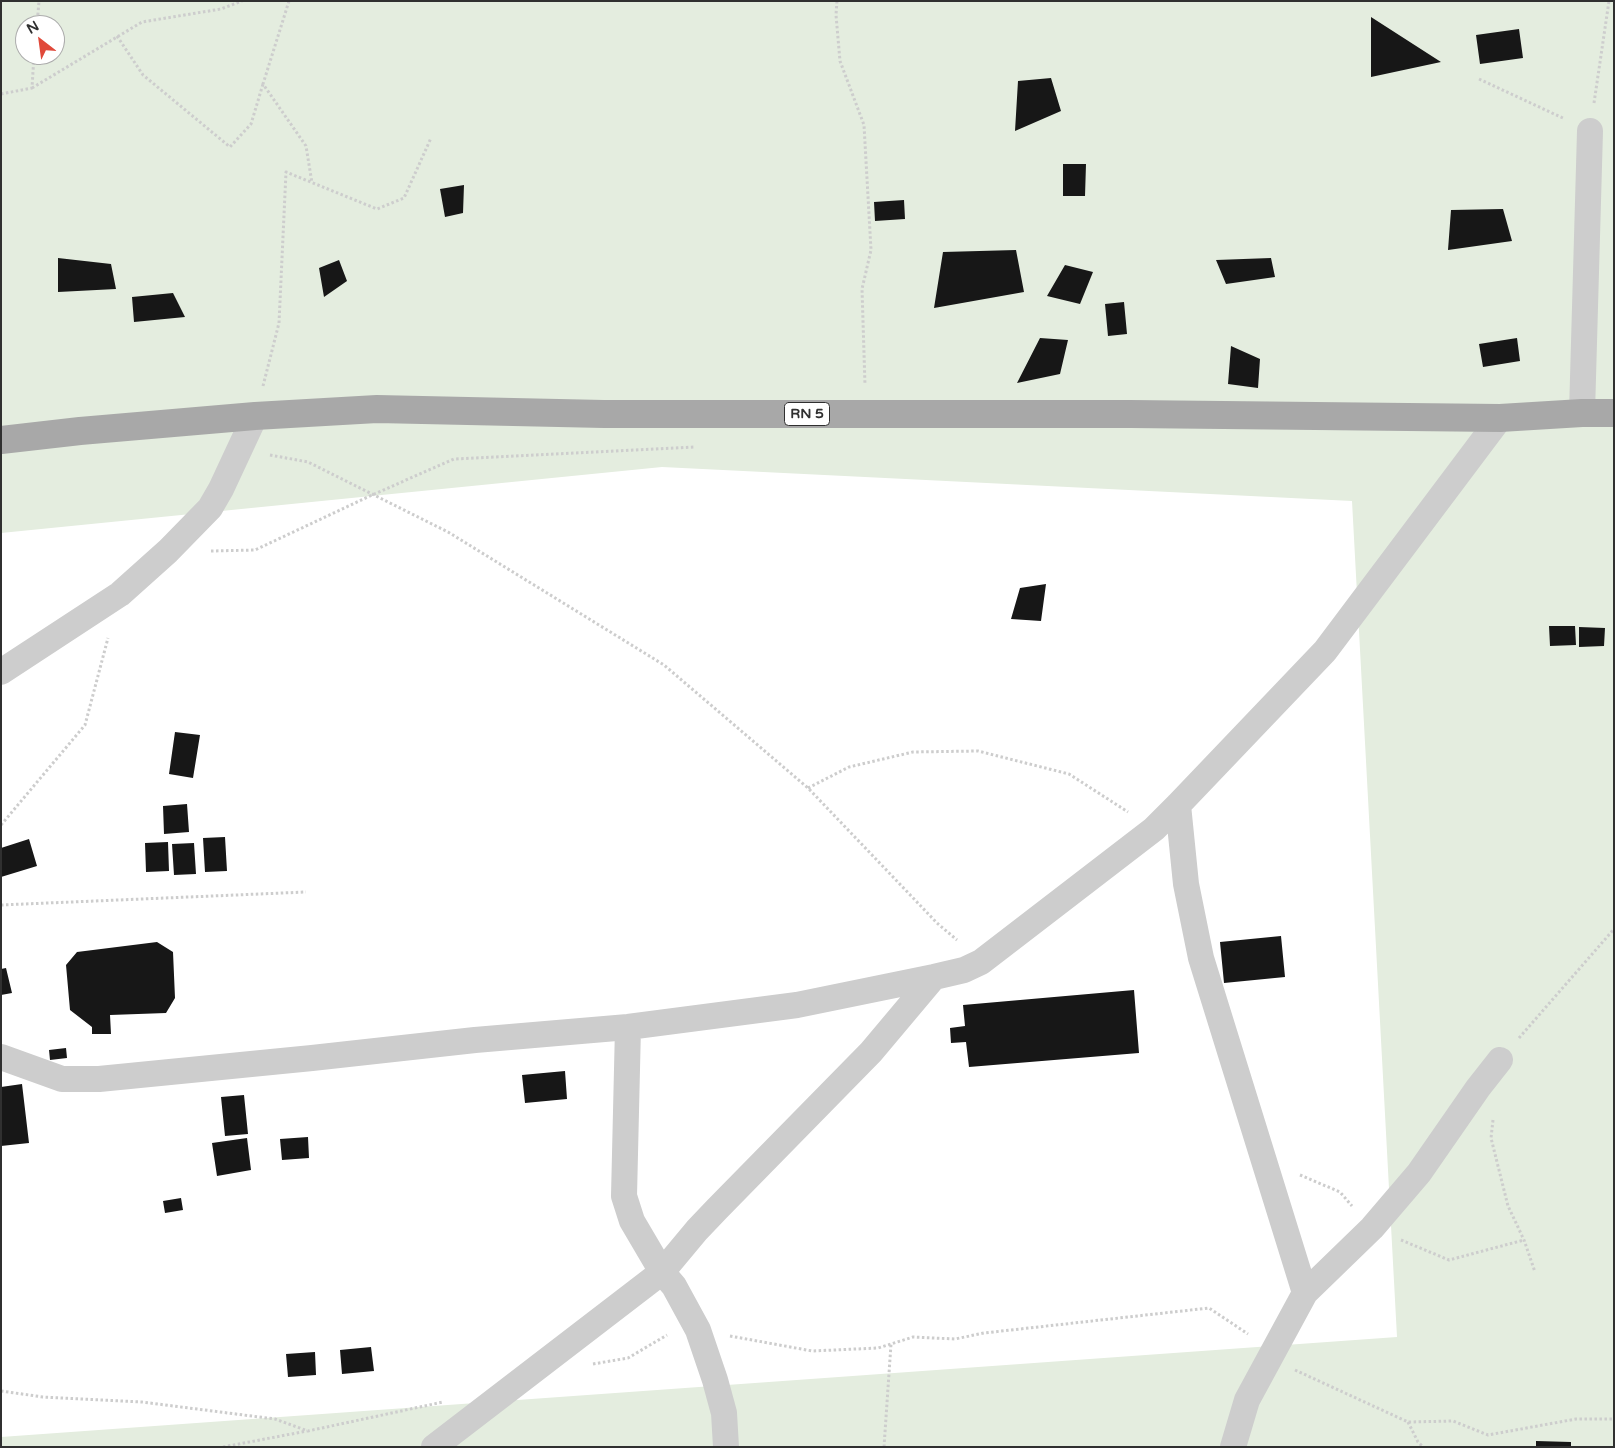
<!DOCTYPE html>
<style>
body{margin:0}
#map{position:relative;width:1615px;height:1448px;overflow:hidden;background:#fff;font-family:"Varela Round",sans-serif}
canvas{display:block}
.frame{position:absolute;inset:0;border:2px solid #303030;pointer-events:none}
.north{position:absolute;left:15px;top:15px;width:50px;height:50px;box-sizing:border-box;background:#fff;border:1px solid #acacac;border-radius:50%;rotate:330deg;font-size:14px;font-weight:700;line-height:20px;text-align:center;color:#303030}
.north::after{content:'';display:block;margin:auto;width:18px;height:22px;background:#e0493a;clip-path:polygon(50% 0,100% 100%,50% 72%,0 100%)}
</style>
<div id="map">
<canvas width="1615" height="1448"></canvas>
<div class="frame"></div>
<div class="north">N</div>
</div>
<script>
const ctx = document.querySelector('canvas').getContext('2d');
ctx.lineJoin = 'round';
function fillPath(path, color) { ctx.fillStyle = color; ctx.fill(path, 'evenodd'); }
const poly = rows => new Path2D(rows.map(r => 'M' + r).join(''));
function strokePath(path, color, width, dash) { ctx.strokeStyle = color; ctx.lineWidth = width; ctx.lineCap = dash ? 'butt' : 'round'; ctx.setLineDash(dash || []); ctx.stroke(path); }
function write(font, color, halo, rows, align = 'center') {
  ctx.font = font + ' "Varela Round",sans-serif'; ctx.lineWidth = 5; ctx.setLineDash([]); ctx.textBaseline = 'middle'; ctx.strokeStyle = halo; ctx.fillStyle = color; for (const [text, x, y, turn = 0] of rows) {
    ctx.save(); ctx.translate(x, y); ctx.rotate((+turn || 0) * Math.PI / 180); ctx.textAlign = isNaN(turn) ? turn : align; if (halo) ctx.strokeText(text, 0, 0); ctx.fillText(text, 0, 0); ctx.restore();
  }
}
fillPath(poly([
 [1,1,1614,1,1614,1447,1,1447,1,1437,1397,1337,1352,501,662,467,1,533],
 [25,25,55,25,55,55,25,55]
]), '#e4eddf');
fillPath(poly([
 [1371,17,1441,62,1371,77],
 [1519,29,1523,58,1480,64,1476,35],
 [1051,78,1061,111,1015,131,1018,81],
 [1063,164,1086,164,1085,196,1063,196],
 [464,185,463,213,445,217,440,189],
 [904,200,905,219,875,221,874,202],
 [1503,209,1512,241,1448,250,1451,210],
 [1016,250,1024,292,934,308,943,252],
 [58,258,111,264,116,289,58,292],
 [1271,258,1275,277,1226,284,1216,260],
 [339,260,347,281,324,297,319,268],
 [1065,265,1093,272,1080,304,1047,296],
 [173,293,185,317,134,322,132,297],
 [1124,302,1127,334,1108,336,1105,304],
 [1040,338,1068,340,1060,374,1017,383],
 [1517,338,1520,361,1483,367,1479,344],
 [1231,346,1260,359,1258,388,1228,384],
 [1046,584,1041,621,1011,619,1020,588],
 [1549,626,1575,626,1576,645,1550,646],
 [1579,627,1605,628,1604,646,1579,647],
 [175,732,200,735,193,778,169,774],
 [187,804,189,832,164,834,163,806],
 [225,837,227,871,205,872,203,838],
 [29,839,37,866,1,877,1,848],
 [168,842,169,871,146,872,145,843],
 [194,843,196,874,174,875,172,844],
 [1281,936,1285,977,1224,983,1220,942],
 [157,942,173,952,175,998,166,1013,110,1015,111,1034,92,1034,92,1027,70,1010,66,965,77,952],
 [6,968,12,993,1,995,1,969],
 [1134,990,1139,1053,969,1067,966,1042,951,1043,950,1028,965,1026,963,1005],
 [66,1048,67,1058,50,1060,49,1050],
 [565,1071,567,1099,525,1103,522,1075],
 [22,1084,29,1143,1,1146,1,1087],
 [244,1095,248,1134,225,1136,221,1097],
 [308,1137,309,1158,282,1160,280,1139],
 [247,1138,251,1170,217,1176,212,1143],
 [181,1198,183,1210,165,1213,163,1201],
 [371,1347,374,1371,342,1374,340,1350],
 [315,1352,316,1375,288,1377,286,1354],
 [1536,1441,1571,1442,1571,1447,1536,1447]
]), '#171717');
strokePath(poly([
 [289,1,263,84,306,146,312,183],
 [837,1,836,15,840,61,864,125,871,250,862,289,865,385],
 [37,25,39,1],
 [117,36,143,75,230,147,251,124,263,84],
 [1479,79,1565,119],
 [32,88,142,22,221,9,242,1],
 [1,94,32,88,34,55],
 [1594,103,1609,1],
 [263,386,279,323,286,172,377,209,404,198,431,138],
 [270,455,308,462,448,532,664,665,808,788,937,923,957,940],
 [211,551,255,550,372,495,454,459,694,447],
 [808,788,849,767,913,752,978,751,1069,774,1128,812],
 [1,825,85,725,108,638],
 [1,905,306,892],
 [1519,1038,1614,929],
 [1493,1120,1491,1138,1508,1206,1524,1240,1535,1272],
 [1300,1175,1340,1192,1352,1206],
 [1401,1240,1449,1260,1524,1240],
 [730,1336,812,1351,878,1348,913,1337,955,1339,984,1333,1209,1308,1248,1334],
 [593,1364,628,1358,667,1335],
 [1295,1370,1408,1422,1453,1421,1488,1435,1576,1419,1614,1419],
 [1,1391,43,1397,142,1402,275,1419,308,1431,443,1402],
 [1408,1422,1418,1442,1423,1447],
 [223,1447,307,1431],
 [884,1447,891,1344]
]), '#cdcdcd', 3, [2.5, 2.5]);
strokePath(poly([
 [1582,413,1590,131],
 [1,672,120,594,168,551,210,508,221,489,255,416],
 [1178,805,1186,884,1201,958,1305,1293],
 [628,1027,624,1196,632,1221,662,1272,674,1286,698,1330,715,1380,724,1413,726,1447],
 [1,1057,62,1079,99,1079,312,1058,475,1040,628,1027,797,1005,934,977,964,970,981,962,1154,829,1178,805,1325,651,1500,418],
 [434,1447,662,1272,697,1230,717,1209,871,1052,934,977],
 [1233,1447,1247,1400,1305,1293,1372,1228,1419,1173,1478,1088,1500,1060]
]), '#cdcdcd', 26);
strokePath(poly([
 [1,440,80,431,255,416,377,409,604,414,1131,414,1500,418,1582,413,1614,413]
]), '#a8a8a8', 28);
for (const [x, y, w] of [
 [807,414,45]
]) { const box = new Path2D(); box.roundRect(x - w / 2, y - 11.5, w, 23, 4); ctx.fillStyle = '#fff'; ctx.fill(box); strokePath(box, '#303030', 1); }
write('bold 14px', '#303030', null, [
 ["RN 5",807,414]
]);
</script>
